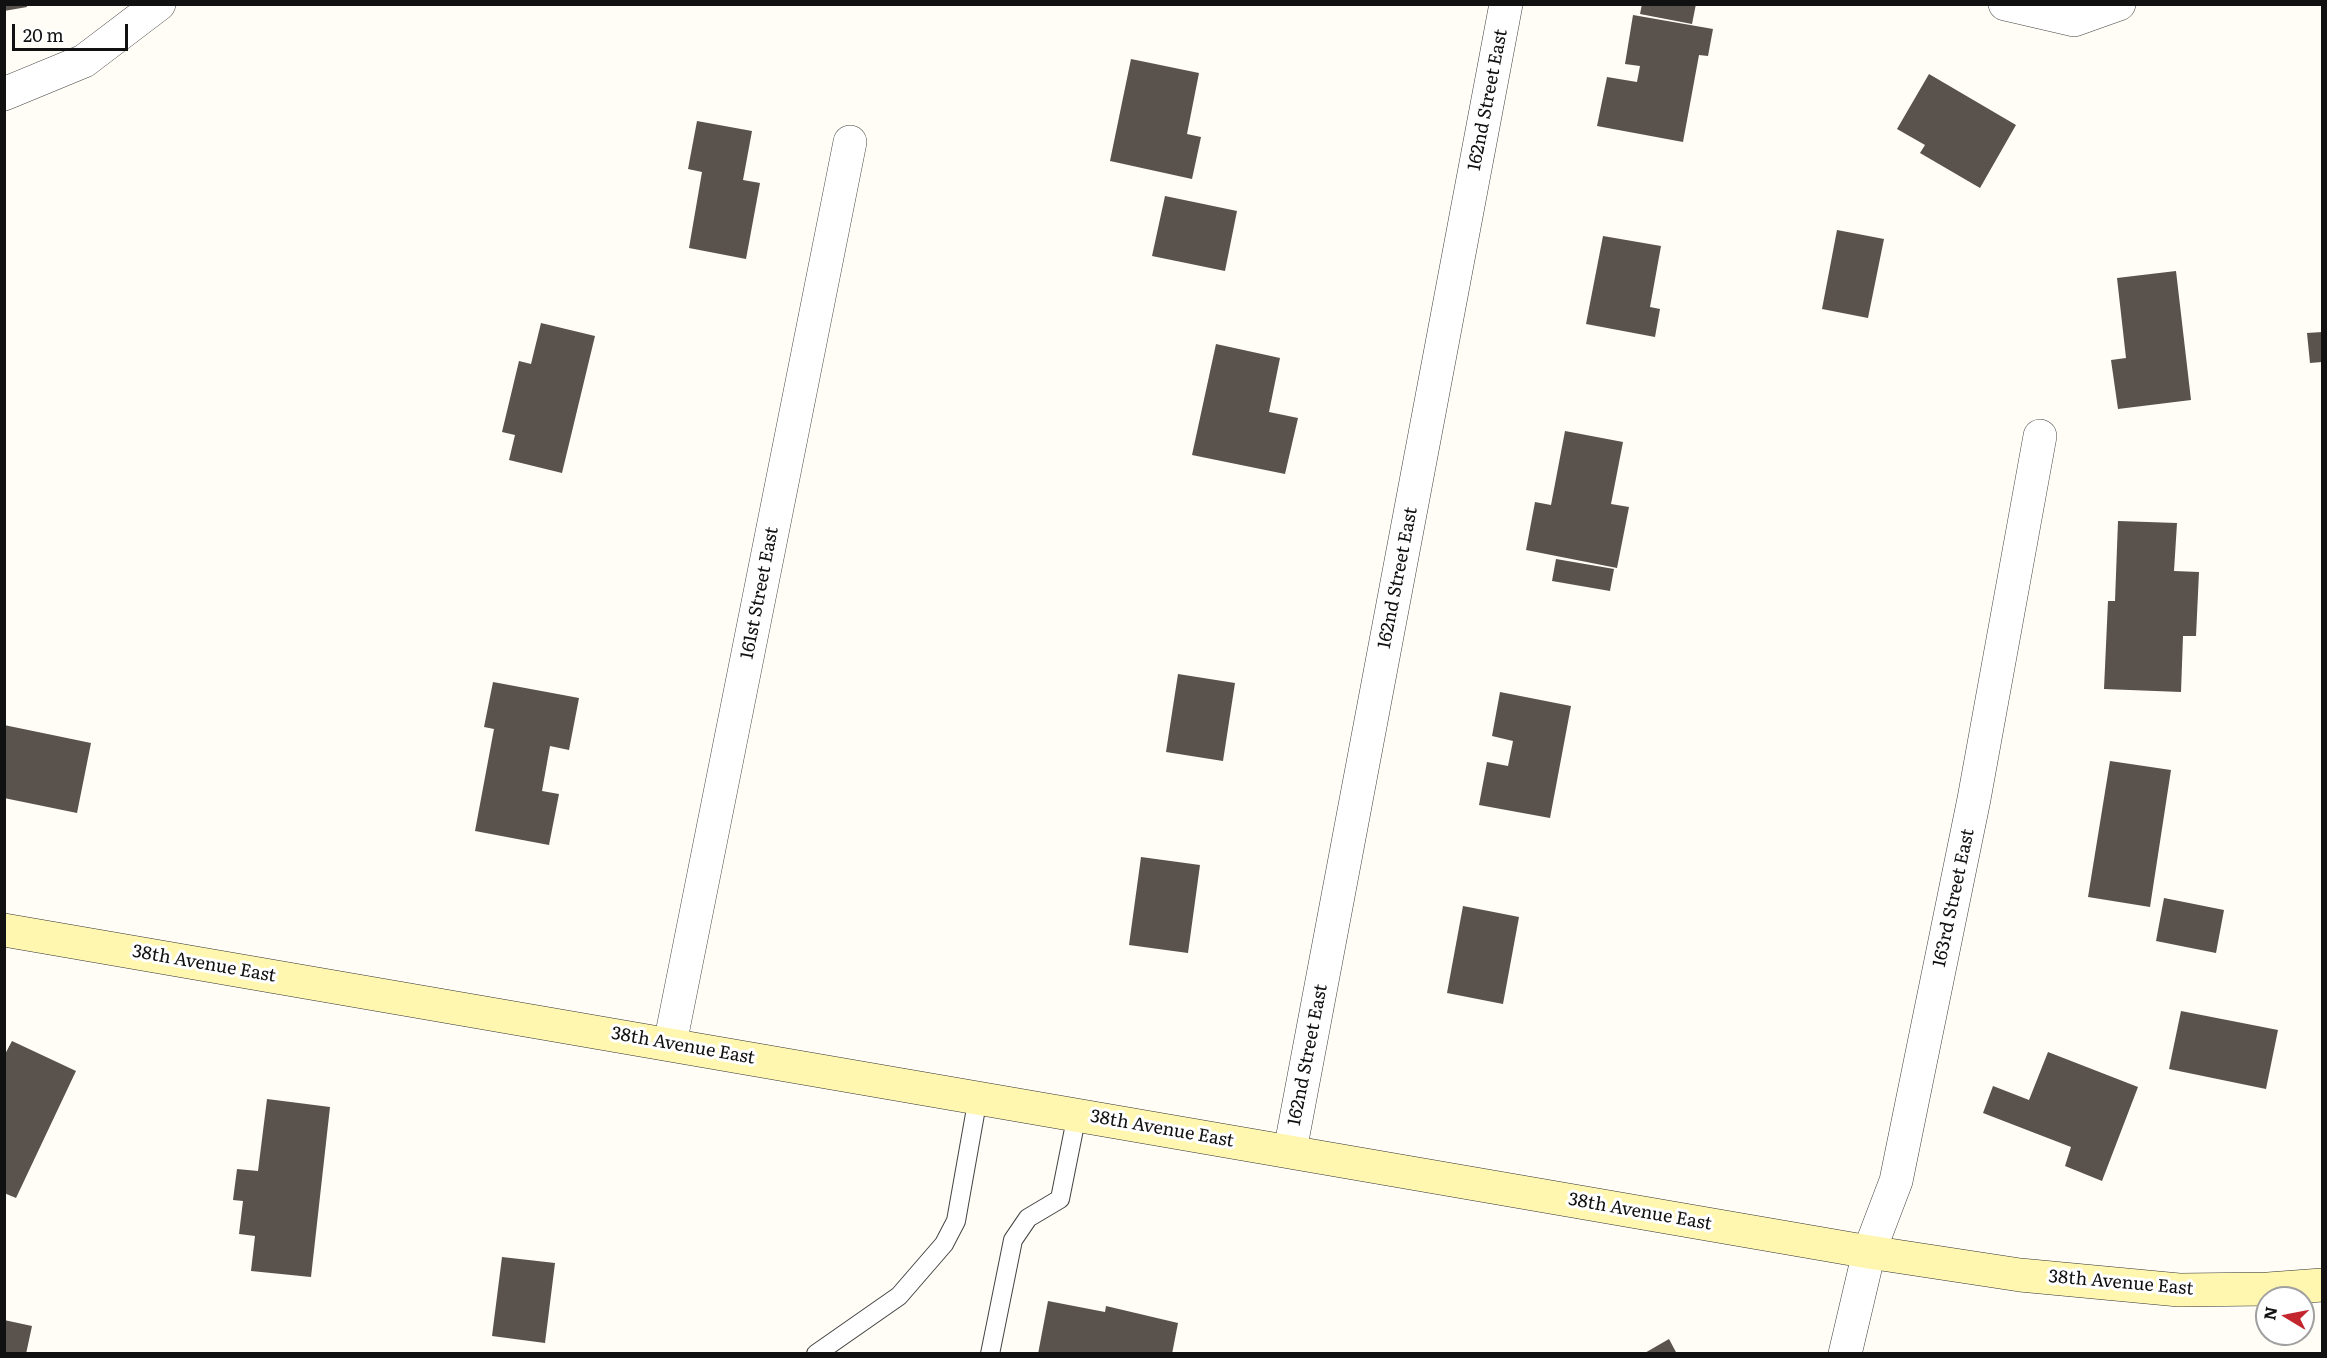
<!DOCTYPE html>
<style>
body{margin:0}
#map{position:relative;width:2327px;height:1358px;overflow:hidden;background:#fffdf5;font-family:Literata,serif}
canvas{display:block}
.frame{position:absolute;inset:0;border:6px solid #111;pointer-events:none}
.north{position:absolute;left:2255px;top:1286px;width:60px;height:60px;box-sizing:border-box;background:#fff;border:2px solid #a0a0a0;border-radius:50%;rotate:280deg;font-size:16px;font-weight:700;line-height:24px;text-align:center;color:#111}
.north::after{content:'';display:block;margin:auto;width:21px;height:27px;background:#c4262e;clip-path:polygon(50% 0,100% 100%,50% 72%,0 100%)}
.scale{position:absolute;left:12px;top:24px;width:116px;height:27px;box-sizing:border-box;border:3px solid #111;border-top:0;padding-left:8px;font-size:18px;line-height:21px;white-space:nowrap;color:#111;-webkit-text-stroke:4px #fff;paint-order:stroke}
</style>
<div id="map">
<canvas width="2327" height="1358"></canvas>
<div class="frame"></div>
<div class="north">N</div>
<div class="scale">20 m</div>
</div>
<script>
const ctx = document.querySelector('canvas').getContext('2d');
ctx.lineJoin = 'round';
function fillPath(path, color) { ctx.fillStyle = color; ctx.fill(path, 'evenodd'); }
const poly = rows => new Path2D(rows.map(r => 'M' + r).join(''));
function strokePath(path, color, width, dash) { ctx.strokeStyle = color; ctx.lineWidth = width; ctx.lineCap = dash ? 'butt' : 'round'; ctx.setLineDash(dash || []); ctx.stroke(path); }
function write(font, color, halo, rows, align = 'center') {
  ctx.font = font + ' Literata,serif'; ctx.lineWidth = 6; ctx.setLineDash([]); ctx.textBaseline = 'middle'; ctx.strokeStyle = halo; ctx.fillStyle = color; for (const [text, x, y, turn = 0] of rows) {
    ctx.save(); ctx.translate(x, y); ctx.rotate((+turn || 0) * Math.PI / 180); ctx.textAlign = isNaN(turn) ? turn : align; if (halo) ctx.strokeText(text, 0, 0); ctx.fillText(text, 0, 0); ctx.restore();
  }
}
fillPath(poly([
 [4,4,26,4,27,7,4,11],
 [1642,4,1696,4,1692,24,1640,14],
 [1633,15,1713,29,1708,56,1699,55,1683,142,1597,126,1607,77,1637,82,1640,66,1625,64],
 [1131,59,1199,73,1187,134,1201,137,1192,179,1110,161],
 [1929,74,2016,125,1980,188,1920,153,1925,145,1897,129],
 [697,121,752,131,743,180,760,183,746,259,689,248,702,172,688,169],
 [1165,196,1237,211,1225,271,1152,256],
 [1837,230,1884,239,1868,318,1822,309],
 [1603,236,1661,246,1650,307,1660,309,1655,337,1586,324],
 [2176,271,2191,400,2118,409,2111,360,2126,358,2117,278],
 [541,323,595,336,562,473,509,460,515,435,502,432,519,361,531,364],
 [2322,332,2322,362,2310,363,2307,333],
 [1216,344,1280,358,1269,412,1298,418,1285,474,1192,455],
 [1565,431,1623,442,1611,504,1629,507,1617,568,1526,550,1535,502,1551,505],
 [2118,521,2177,523,2174,571,2199,572,2196,636,2183,636,2181,692,2104,689,2108,601,2115,601],
 [1556,559,1614,569,1610,591,1552,581],
 [1178,674,1235,683,1223,761,1166,752],
 [493,682,579,698,569,750,550,746,542,791,559,794,549,845,475,831,494,729,484,727],
 [1500,692,1571,706,1550,818,1479,805,1487,762,1508,766,1513,741,1492,736],
 [4,725,91,743,77,813,4,798],
 [2110,761,2171,770,2150,907,2088,897],
 [1141,857,1200,865,1188,953,1129,945],
 [2164,898,2224,910,2216,953,2156,941],
 [1463,906,1519,917,1503,1004,1447,993],
 [2181,1011,2278,1030,2266,1089,2169,1069],
 [12,1041,76,1071,16,1198,4,1193,4,1056],
 [2048,1052,2138,1087,2102,1181,2065,1166,2071,1147,1983,1113,1993,1086,2029,1100],
 [267,1099,330,1107,311,1277,251,1271,255,1236,239,1234,243,1201,233,1200,237,1169,258,1171],
 [502,1257,555,1263,545,1343,492,1336],
 [1048,1301,1105,1312,1106,1306,1178,1323,1172,1354,1038,1354],
 [4,1320,32,1326,26,1354,4,1354],
 [1669,1339,1677,1354,1643,1354]
]), '#5a524d');
const lane = poly([
 [816,1354,899,1296,944,1244,956,1221,978,1097],
 [990,1354,1013,1240,1028,1218,1060,1199,1077,1114]
]);
const street = poly([
 [2005,4,2074,20,2119,4],
 [4,94,84,61,159,4],
 [670,1044,850,142],
 [1290,1151,1506,4],
 [1845,1354,1869,1252,1896,1181,1974,799,2040,436]
]);
const secondary = poly([
 [4,930,1869,1252,2020,1275,2179,1290,2268,1289,2322,1285]
]);
strokePath(lane, '#444', 20);
strokePath(street, '#444', 34);
strokePath(secondary, '#333', 34);
strokePath(lane, '#fff', 18);
strokePath(street, '#fff', 33);
strokePath(secondary, '#fff6b0', 33);
write('18px', '#111', '#fff', [
 ["162nd Street East",1488,100,-79],
 ["162nd Street East",1398,578,-79],
 ["161st Street East",760,593,-79],
 ["163rd Street East",1954,898,-78],
 ["38th Avenue East",204,964,10],
 ["38th Avenue East",683,1046,10],
 ["162nd Street East",1308,1055,-79],
 ["38th Avenue East",1162,1129,10],
 ["38th Avenue East",1640,1212,10],
 ["38th Avenue East",2121,1283,5]
]);
</script>
